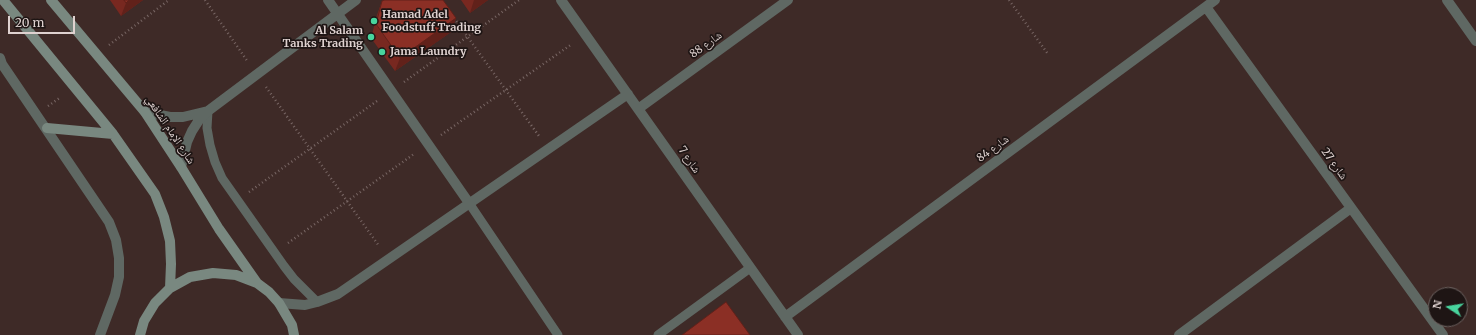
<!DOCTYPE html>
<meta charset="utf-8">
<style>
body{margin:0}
#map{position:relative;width:1476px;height:335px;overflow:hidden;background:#3e2a27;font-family:Merriweather,serif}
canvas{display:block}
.north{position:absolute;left:1428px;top:287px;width:40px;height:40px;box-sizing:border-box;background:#1e1514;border:1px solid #6b615f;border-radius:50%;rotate:282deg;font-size:11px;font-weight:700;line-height:16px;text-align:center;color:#dfd2d0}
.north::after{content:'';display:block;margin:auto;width:14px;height:18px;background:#48d49d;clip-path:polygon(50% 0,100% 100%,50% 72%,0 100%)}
.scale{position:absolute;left:8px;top:16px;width:67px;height:18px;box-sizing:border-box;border:2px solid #dfd2d0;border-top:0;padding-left:5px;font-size:12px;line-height:14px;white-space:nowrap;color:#dfd2d0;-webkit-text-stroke:3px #1e1514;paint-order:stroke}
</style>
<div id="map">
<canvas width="1476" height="335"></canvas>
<div class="north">N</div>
<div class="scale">20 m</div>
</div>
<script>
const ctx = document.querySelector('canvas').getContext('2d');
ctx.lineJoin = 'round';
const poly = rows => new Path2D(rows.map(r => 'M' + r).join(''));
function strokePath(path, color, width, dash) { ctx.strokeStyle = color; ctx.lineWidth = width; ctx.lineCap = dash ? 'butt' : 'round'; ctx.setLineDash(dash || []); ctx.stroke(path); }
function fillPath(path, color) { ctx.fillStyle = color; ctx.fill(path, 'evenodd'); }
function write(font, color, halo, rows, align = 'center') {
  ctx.font = font + ' Merriweather,"Noto Naskh Arabic",serif'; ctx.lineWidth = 3.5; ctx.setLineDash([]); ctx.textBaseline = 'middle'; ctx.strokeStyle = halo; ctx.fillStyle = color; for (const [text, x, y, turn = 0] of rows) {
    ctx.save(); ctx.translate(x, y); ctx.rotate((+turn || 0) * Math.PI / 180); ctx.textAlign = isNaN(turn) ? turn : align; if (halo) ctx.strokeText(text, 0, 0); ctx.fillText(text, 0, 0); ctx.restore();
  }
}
strokePath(poly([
 [205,0,248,62],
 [1009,0,1048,54],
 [454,18,539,136],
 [109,45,169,0],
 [404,82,519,0],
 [266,87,379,246],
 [48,106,61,97],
 [441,135,572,44],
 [249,192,377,101],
 [288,243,414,154]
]), '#796765', 2.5, [1, 3]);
strokePath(poly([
 [208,111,207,128,210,145,215,162,222,178,284,266,294,279,317,302],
 [469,203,558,335],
 [658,335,750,268]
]), '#5f6863', 9);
strokePath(poly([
 [328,0,469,203],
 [561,0,798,335],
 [1447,0,1476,41],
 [1206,7,1443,335],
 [0,58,2,64,109,222,116,240,119,258,119,277,115,295,100,335],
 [638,109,788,0],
 [145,112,170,117,183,117,208,111],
 [181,167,187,142,192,131,199,120,208,111,356,0],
 [279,303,305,305,317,302,338,294,628,94],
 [785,317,1215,0],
 [1179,335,1351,208]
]), '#5f6863', 10);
strokePath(poly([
 [3,0,113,134,155,194,164,217,170,241,171,264,170,288],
 [51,0,145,112,181,167,219,229,257,283],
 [47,128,113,134],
 [140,335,144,321,155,303,170,288,190,277,213,273,236,275,257,283,269,292,279,303,292,325,294,335]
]), '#798880', 10);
fillPath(poly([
 [110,0,143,0,121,16],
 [461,0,488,0,470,13],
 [382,1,456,18,451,32,395,71,371,38,377,15]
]), '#782820');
fillPath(poly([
 [129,0,143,0,121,16,126,3],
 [474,0,488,0,470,13],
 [456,18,451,32,395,71,400,58]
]), '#61211a');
const building = poly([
 [124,0,129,0,126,3,124,0],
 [384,0,443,0,456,18,400,58,376,24,382,1,384,0],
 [726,302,750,335,682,335,726,302]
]);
fillPath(building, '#8b2f25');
strokePath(building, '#61211a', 1);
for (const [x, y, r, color] of [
 [374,21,4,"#48d49d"],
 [371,37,4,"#48d49d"],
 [382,52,4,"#48d49d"]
]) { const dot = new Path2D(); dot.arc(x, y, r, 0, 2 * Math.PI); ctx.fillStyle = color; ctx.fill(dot); strokePath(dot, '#1e1514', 1.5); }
write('bold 11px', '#dfd2d0', '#1e1514', [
 ["Hamad Adel",382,15],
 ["Foodstuff Trading",382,28],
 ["Al Salam",363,31,"right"],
 ["Tanks Trading",363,44,"right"],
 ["Jama Laundry",390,52]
], 'left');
write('11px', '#dfd2d0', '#1e1514', [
 ["شارع 88",706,45,-36],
 ["شارع الإمام الشافعي",170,130,56],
 ["شارع 84",993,149,-36],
 ["شارع 7",689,160,55],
 ["شارع 27",1334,164,54]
]);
</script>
